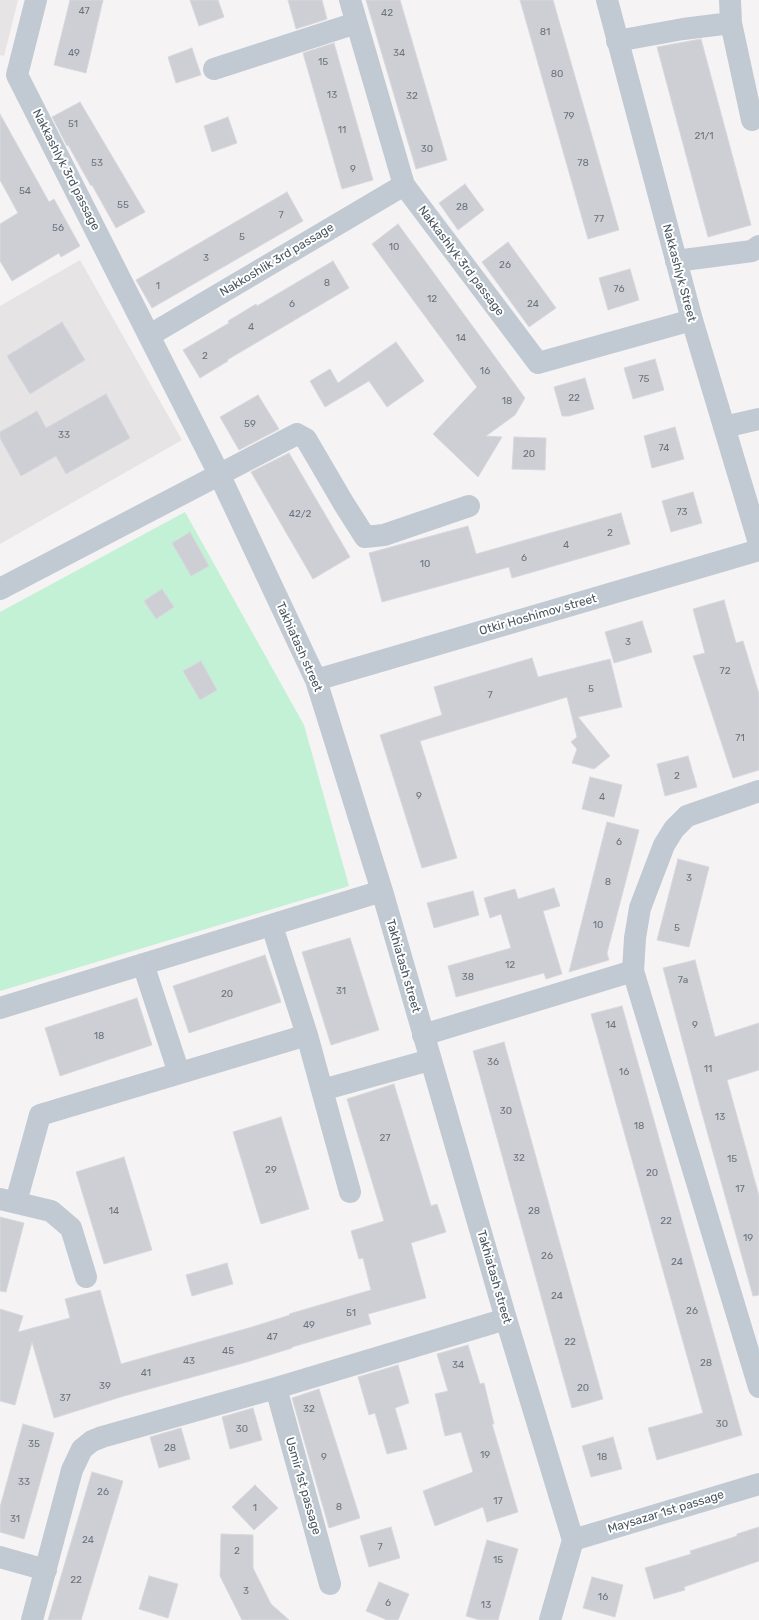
<!DOCTYPE html>
<meta charset="utf-8">
<style>
body{margin:0}
canvas{display:block;background:#f5f3f3}
</style>
<canvas width="759" height="1620"></canvas>
<script>
const ctx = document.querySelector('canvas').getContext('2d');
ctx.lineJoin = 'round';
function fillPath(path, color) { ctx.fillStyle = color; ctx.fill(path, 'evenodd'); }
const poly = rows => new Path2D(rows.map(r => 'M' + r).join(''));
function strokePath(path, color, width, dash) { ctx.strokeStyle = color; ctx.lineWidth = width; ctx.lineCap = dash ? 'butt' : 'round'; ctx.setLineDash(dash || []); ctx.stroke(path); }
function write(font, color, halo, rows, align = 'center') {
  ctx.font = font + ' Rubik,sans-serif'; ctx.lineWidth = 4; ctx.setLineDash([]); ctx.textBaseline = 'middle'; ctx.strokeStyle = halo; ctx.fillStyle = color; for (const [text, x, y, turn = 0] of rows) {
    ctx.save(); ctx.translate(x, y); ctx.rotate((+turn || 0) * Math.PI / 180); ctx.textAlign = isNaN(turn) ? turn : align; if (halo) ctx.strokeText(text, 0, 0); ctx.fillText(text, 0, 0); ctx.restore();
  }
}
fillPath(poly([
 [0,0,18,0,4,56,0,55],
 [80,260,182,440,0,544,0,306]
]), '#e6e4e5');
fillPath(poly([
 [185,512,304,725,349,886,0,991,0,612]
]), '#c3f1d5');
const building = poly([
 [70,0,103,0,86,73,54,65,70,0],
 [190,0,218,0,224,17,199,26,190,0],
 [288,0,322,0,327,19,296,29,288,0],
 [366,0,400,0,447,160,416,169,366,0],
 [520,0,553,0,619,230,588,239,520,0],
 [701,39,751,225,708,237,657,47,701,39],
 [334,43,373,180,342,189,303,53,334,43],
 [192,48,201,75,176,83,168,57,192,48],
 [80,102,145,212,116,228,92,185,91,186,68,145,67,146,52,117,80,102],
 [0,114,49,202,54,199,80,246,61,257,59,253,12,281,0,261,0,224,18,213,0,180,0,114],
 [228,117,237,143,212,152,204,126,228,117],
 [465,184,484,210,458,230,439,203,465,184],
 [287,192,303,221,152,308,136,280,287,192],
 [398,224,525,398,515,415,486,436,502,437,478,477,433,434,477,387,372,244,398,224],
 [508,242,556,308,529,327,482,262,508,242],
 [333,261,349,288,227,360,228,361,200,378,183,350,229,323,228,321,256,304,257,306,333,261],
 [630,269,639,300,608,310,599,278,630,269],
 [62,322,85,360,30,394,7,356,62,322],
 [396,342,424,381,387,407,369,381,325,407,310,381,330,369,338,383,396,342],
 [655,359,664,390,633,399,624,368,655,359],
 [585,378,594,409,569,416,562,416,554,387,585,378],
 [106,394,130,438,66,474,56,456,21,476,0,438,0,432,37,411,46,428,106,394],
 [258,395,279,429,239,450,220,417,258,395],
 [675,427,684,459,652,468,644,436,675,427],
 [514,437,546,438,545,470,512,469,514,437],
 [289,453,350,557,313,579,251,472,289,453],
 [693,492,702,523,671,532,662,501,693,492],
 [621,513,630,544,512,578,509,567,382,602,369,553,468,526,476,554,621,513],
 [190,532,209,566,191,576,172,543,190,532],
 [162,589,174,607,156,619,144,601,162,589],
 [724,600,736,643,743,641,759,694,759,770,733,778,693,656,705,653,693,609,724,600],
 [642,621,652,652,614,663,605,632,642,621],
 [532,658,538,677,610,659,622,707,578,717,610,756,594,769,572,763,577,749,571,742,577,737,567,697,420,741,457,858,422,868,380,735,442,715,434,687,532,658],
 [201,661,217,690,200,700,183,671,201,661],
 [688,756,697,787,665,796,657,764,688,756],
 [590,777,622,785,614,817,582,809,590,777],
 [607,822,639,830,607,953,609,960,569,972,607,822],
 [678,859,709,867,689,947,657,940,678,859],
 [554,888,560,906,543,911,562,974,546,979,544,973,456,997,448,966,511,948,501,914,490,918,484,898,515,889,518,899,554,888],
 [473,891,479,915,434,928,427,903,473,891],
 [350,938,379,1030,331,1045,302,952,350,938],
 [265,955,281,1002,189,1033,173,986,265,955],
 [695,960,715,1037,759,1023,759,1070,727,1080,759,1196,759,1295,753,1296,700,1106,663,968,695,960],
 [137,998,152,1045,60,1076,45,1028,137,998],
 [622,1006,742,1435,657,1460,648,1428,703,1413,591,1014,622,1006],
 [504,1042,603,1399,572,1408,473,1051,504,1042],
 [394,1084,431,1206,437,1204,446,1232,411,1243,426,1298,368,1314,371,1324,292,1347,292,1348,247,1362,124,1396,54,1418,32,1342,15,1405,0,1401,0,1309,23,1316,18,1332,70,1318,65,1299,100,1290,121,1364,252,1327,290,1315,289,1314,371,1290,363,1258,359,1259,351,1231,384,1221,347,1099,394,1084],
 [281,1117,309,1209,261,1224,233,1132,281,1117],
 [124,1157,152,1250,104,1264,76,1172,124,1157],
 [0,1217,24,1223,6,1292,0,1291,0,1217],
 [227,1263,233,1284,192,1296,186,1275,227,1263],
 [468,1345,480,1384,484,1383,494,1424,492,1424,518,1512,487,1522,483,1507,435,1526,423,1491,473,1472,461,1432,445,1436,435,1394,448,1391,437,1354,468,1345],
 [398,1365,409,1403,395,1408,407,1449,387,1454,375,1413,369,1415,358,1377,398,1365],
 [319,1389,360,1518,329,1528,292,1398,319,1389],
 [253,1408,262,1440,230,1449,222,1417,253,1408],
 [23,1424,54,1433,24,1539,0,1532,0,1507,23,1424],
 [181,1428,190,1459,159,1468,150,1437,181,1428],
 [613,1437,622,1469,591,1477,582,1446,613,1437],
 [92,1472,123,1481,99,1560,81,1620,48,1620,92,1472],
 [255,1485,278,1508,254,1530,232,1507,255,1485],
 [391,1527,400,1558,369,1567,360,1536,391,1527],
 [759,1527,759,1561,684,1587,685,1590,654,1599,645,1568,691,1554,690,1551,737,1536,737,1534,759,1527],
 [221,1534,253,1535,253,1568,271,1604,289,1620,242,1620,220,1576,221,1534],
 [487,1540,518,1549,498,1620,480,1620,466,1616,487,1540],
 [149,1576,178,1584,168,1618,139,1609,149,1576],
 [592,1577,623,1585,615,1617,583,1608,592,1577],
 [379,1582,409,1594,398,1620,387,1620,366,1611,379,1582]
]);
fillPath(building, '#cdcfd5');
strokePath(building, '#d7d9de', 1);
strokePath(poly([
 [36,0,17,75,219,474,316,680,382,891,506,1319,573,1540,550,1620],
 [350,0,404,185,538,363,692,320],
 [607,0,692,320,759,543],
 [730,0,731,23,752,120],
 [617,41,683,29,731,23],
 [214,69,356,23],
 [676,261,752,251,759,246],
 [150,335,404,185],
 [724,427,759,419],
 [0,589,297,434,306,439,344,504,365,537,384,535,469,506],
 [316,680,759,550],
 [759,791,687,816,674,829,664,845,640,908,635,938,633,971,759,1387],
 [272,926,307,1035],
 [143,964,179,1073],
 [0,1008,382,891],
 [423,1035,633,971],
 [322,1090,350,1192],
 [0,1199,51,1211,71,1228,86,1277],
 [16,1202,40,1115,307,1035,322,1090,430,1060],
 [276,1388,330,1584],
 [573,1540,759,1484],
 [0,1557,46,1570],
 [32,1620,72,1470,82,1449,92,1441,102,1437,276,1388,506,1319]
]), '#c1cad2', 22);
write('10px', '#6b747e', null, [
 ["47",84,11],
 ["42",387,13],
 ["81",545,32],
 ["49",74,53],
 ["34",399,53],
 ["15",323,62],
 ["80",557,74],
 ["13",332,95],
 ["32",412,96],
 ["79",569,116],
 ["51",73,124],
 ["11",342,130],
 ["21/1",704,136],
 ["30",427,149],
 ["53",97,163],
 ["78",583,163],
 ["9",353,169],
 ["54",25,191],
 ["55",123,205],
 ["28",462,207],
 ["7",281,215],
 ["77",599,219],
 ["56",58,228],
 ["5",242,237],
 ["10",394,247],
 ["3",206,258],
 ["26",505,265],
 ["8",327,283],
 ["1",158,286],
 ["76",619,289],
 ["12",432,299],
 ["6",292,304],
 ["24",533,304],
 ["4",251,327],
 ["14",461,338],
 ["2",205,356],
 ["16",485,371],
 ["75",644,379],
 ["22",574,398],
 ["18",507,401],
 ["59",250,424],
 ["33",64,435],
 ["74",664,448],
 ["20",529,454],
 ["73",682,512],
 ["42/2",300,514],
 ["2",610,533],
 ["4",566,545],
 ["6",524,558],
 ["10",425,564],
 ["3",628,642],
 ["72",725,671],
 ["5",591,689],
 ["7",490,695],
 ["71",740,738],
 ["2",677,776],
 ["9",419,796],
 ["4",602,797],
 ["6",619,842],
 ["3",689,878],
 ["8",608,882],
 ["10",598,925],
 ["5",677,928],
 ["12",510,965],
 ["38",468,977],
 ["7а",683,980],
 ["31",341,991],
 ["20",227,994],
 ["14",611,1025],
 ["9",695,1025],
 ["18",99,1036],
 ["36",493,1062],
 ["11",708,1069],
 ["16",624,1072],
 ["30",506,1111],
 ["13",720,1117],
 ["18",639,1126],
 ["27",385,1138],
 ["32",519,1158],
 ["15",732,1159],
 ["29",271,1170],
 ["20",652,1173],
 ["17",740,1189],
 ["14",114,1211],
 ["28",534,1211],
 ["22",666,1221],
 ["19",748,1238],
 ["26",547,1256],
 ["24",677,1262],
 ["24",557,1296],
 ["26",692,1311],
 ["51",351,1313],
 ["49",309,1325],
 ["47",272,1337],
 ["22",570,1342],
 ["45",228,1351],
 ["43",189,1361],
 ["28",706,1363],
 ["34",458,1365],
 ["41",146,1373],
 ["39",105,1386],
 ["20",583,1388],
 ["37",65,1398],
 ["32",309,1409],
 ["30",722,1424],
 ["30",242,1429],
 ["35",34,1444],
 ["28",170,1448],
 ["19",485,1455],
 ["9",324,1457],
 ["18",602,1457],
 ["33",24,1482],
 ["26",103,1492],
 ["17",498,1501],
 ["8",339,1507],
 ["1",255,1508],
 ["31",15,1519],
 ["24",88,1540],
 ["7",380,1547],
 ["2",237,1551],
 ["15",498,1560],
 ["22",76,1580],
 ["3",246,1591],
 ["16",603,1597],
 ["6",388,1603],
 ["13",486,1605]
]);
write('12px', '#4a5661', '#fff', [
 ["Nakkashlyk 3rd passage",66,170,63],
 ["Nakkoshlik 3rd passage",277,260,-31],
 ["Nakkashlyk 3rd passage",461,261,53],
 ["Nakkashlyk Street",679,273,75],
 ["Otkir Hoshimov street",538,615,-16],
 ["Takhiatash street",299,647,66],
 ["Takhiatash street",403,966,74],
 ["Takhiatash street",494,1277,74],
 ["Usmir 1st passage",303,1486,74],
 ["Maysazar 1st passage",666,1512,-17]
]);
</script>
